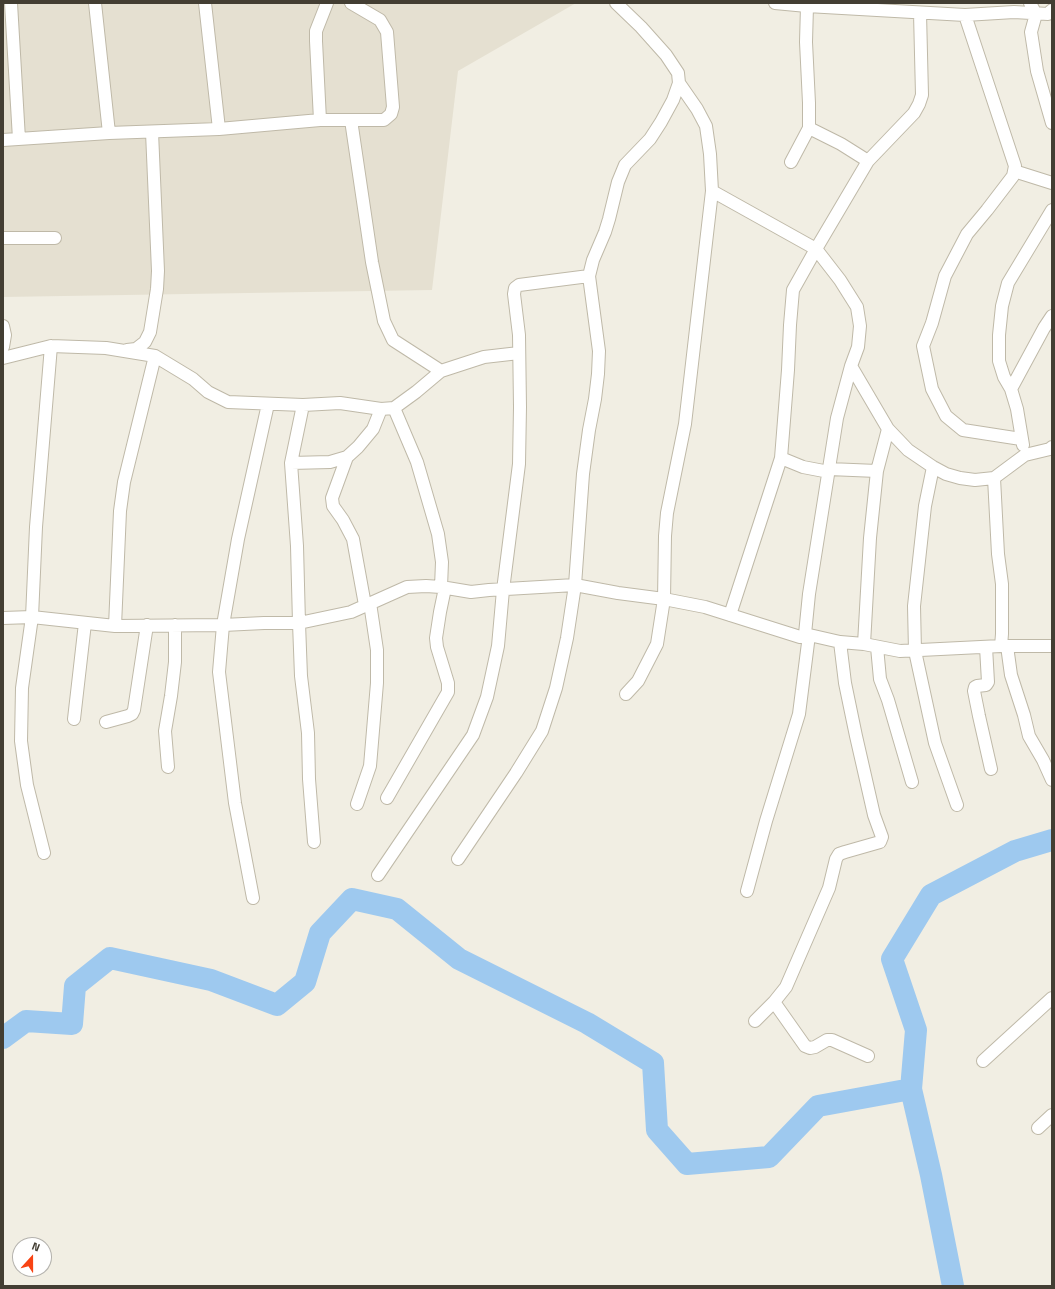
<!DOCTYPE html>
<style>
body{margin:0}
#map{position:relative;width:1055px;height:1289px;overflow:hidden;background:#f1eee3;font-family:"Titillium Web",sans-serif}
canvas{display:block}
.frame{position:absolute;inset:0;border:4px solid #433e33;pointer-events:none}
.north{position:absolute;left:12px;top:1237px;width:40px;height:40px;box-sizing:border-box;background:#fff;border:1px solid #b4b2ad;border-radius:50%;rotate:21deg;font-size:11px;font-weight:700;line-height:16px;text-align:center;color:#433e33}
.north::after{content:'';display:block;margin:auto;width:14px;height:18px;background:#f84313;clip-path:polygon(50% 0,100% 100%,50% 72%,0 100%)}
</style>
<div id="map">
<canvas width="1055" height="1289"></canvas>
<div class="frame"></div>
<div class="north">N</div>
</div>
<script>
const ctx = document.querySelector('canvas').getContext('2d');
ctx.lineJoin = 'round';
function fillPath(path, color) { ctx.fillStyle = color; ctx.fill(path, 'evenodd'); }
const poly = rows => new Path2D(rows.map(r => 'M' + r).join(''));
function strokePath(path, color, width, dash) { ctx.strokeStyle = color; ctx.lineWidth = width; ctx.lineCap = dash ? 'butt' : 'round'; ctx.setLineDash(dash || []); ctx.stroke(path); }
fillPath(poly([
 [3,3,576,3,458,71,432,290,3,297]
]), '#e5e0d1');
strokePath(poly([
 [3,1038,26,1021,72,1024,75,986,110,958,211,980,277,1005,305,982,320,933,352,899,397,909,459,959,587,1023,653,1063,657,1130,687,1164,769,1157,818,1106,911,1089],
 [953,1286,931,1175,911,1089,916,1030,892,959,931,895,1015,851,1052,840]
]), '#9ec9ef', 22);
const minor = poly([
 [11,3,19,139],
 [95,3,109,133],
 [205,3,219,129],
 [351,3,380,20,387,32,393,107,391,114,384,120,351,120,372,262,384,321,393,340,441,371],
 [775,3,807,6,965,15,1014,12,1048,14,1052,10],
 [1030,3,1036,14,1031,32,1037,71,1052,123],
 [965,15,1015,166,1013,176,987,210,967,234,945,276,932,323,923,346,932,389,946,416,963,430,1021,439],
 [679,83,697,109,706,126,710,154,712,191,816,249,840,280,857,307,860,326,858,347,851,366,837,418,809,594,805,634],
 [320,120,316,41,316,31,327,3],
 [809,128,841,144,868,161],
 [3,140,109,133,219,129,320,120,351,120],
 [791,162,809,128,809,103,806,42,807,6],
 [1014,171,1052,183],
 [3,238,55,238],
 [3,326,5,335,3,347],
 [127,350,136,349,145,342,150,332,157,289,158,271,152,132],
 [3,358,51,346,106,348,155,356,193,379,208,392,228,402,303,405,340,403,381,409,394,408,416,392,441,371,484,357,519,353],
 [851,366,888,429,908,450,933,467,946,474,960,478,975,480,994,478,1025,455,1050,449,1052,447],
 [1011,389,1044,328,1052,316],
 [303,405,291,463,297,546,299,623,301,676,308,733,309,779,314,842],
 [394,408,417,462,438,534,442,562,441,587],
 [1023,445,1017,409,1011,389,1004,377,999,361,999,335,1002,306,1008,283,1052,210],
 [347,457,332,498,333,506,343,520,353,539,365,605],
 [781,458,803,467,829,472],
 [291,463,330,462,347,457,358,447,373,429,381,409],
 [933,467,925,506,914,606,915,651,935,743,957,805],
 [829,469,877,471],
 [730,615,781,458,788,370,790,325,793,290,816,249,868,161,914,113,919,104,922,95,920,13],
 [3,618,32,617,115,626,223,625,264,623,299,623,351,612,407,587,426,586,441,587,471,592,489,590,575,585,618,593,664,599,705,607,800,637,805,634,840,642,864,644,900,651,1001,646,1002,634,1002,584,998,554,994,478],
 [115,626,120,511,124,482,155,356],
 [864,644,870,538,877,471,888,429],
 [1001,646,1052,646],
 [1007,646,1011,675,1024,715,1029,736,1043,760,1052,780],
 [877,647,880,679,888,700,912,782],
 [986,647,988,682,986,685,977,686,975,687,974,691,979,716,991,769],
 [626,694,638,681,657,644,664,599,665,536,667,513,685,424,712,191],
 [74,719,85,623],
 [106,722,128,716,132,714,134,710,147,625],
 [168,767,165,731,171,696,175,662,175,625],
 [387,798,448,692,448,683,437,647,436,638,440,612,445,588],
 [357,804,370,766,377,683,377,650,370,603],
 [44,853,27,785,21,741,22,688,32,617,36,527,51,346],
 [458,859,516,773,542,731,556,688,567,638,575,585,583,474,589,430,595,399,598,374,599,351,589,276,593,260,605,232,609,219,618,182,625,165,650,139,661,122,673,100,679,83,678,73,666,55,641,27,616,3],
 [378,875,473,735,487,697,498,646,503,590,519,464,520,407,519,335,514,294,515,288,519,285,589,276],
 [747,891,766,821,799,714,809,635],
 [253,898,235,803,219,672,223,625,238,539,268,404],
 [774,1002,805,1046,810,1048,815,1047,827,1040,832,1040,868,1056],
 [755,1021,774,1002,786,987,829,888,836,859,839,854,845,852,880,842,882,837,874,815,856,736,845,683,840,642],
 [983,1061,1052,998],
 [1038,1128,1052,1115]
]);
strokePath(minor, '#bfb9a8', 14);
strokePath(minor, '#fff', 12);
</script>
